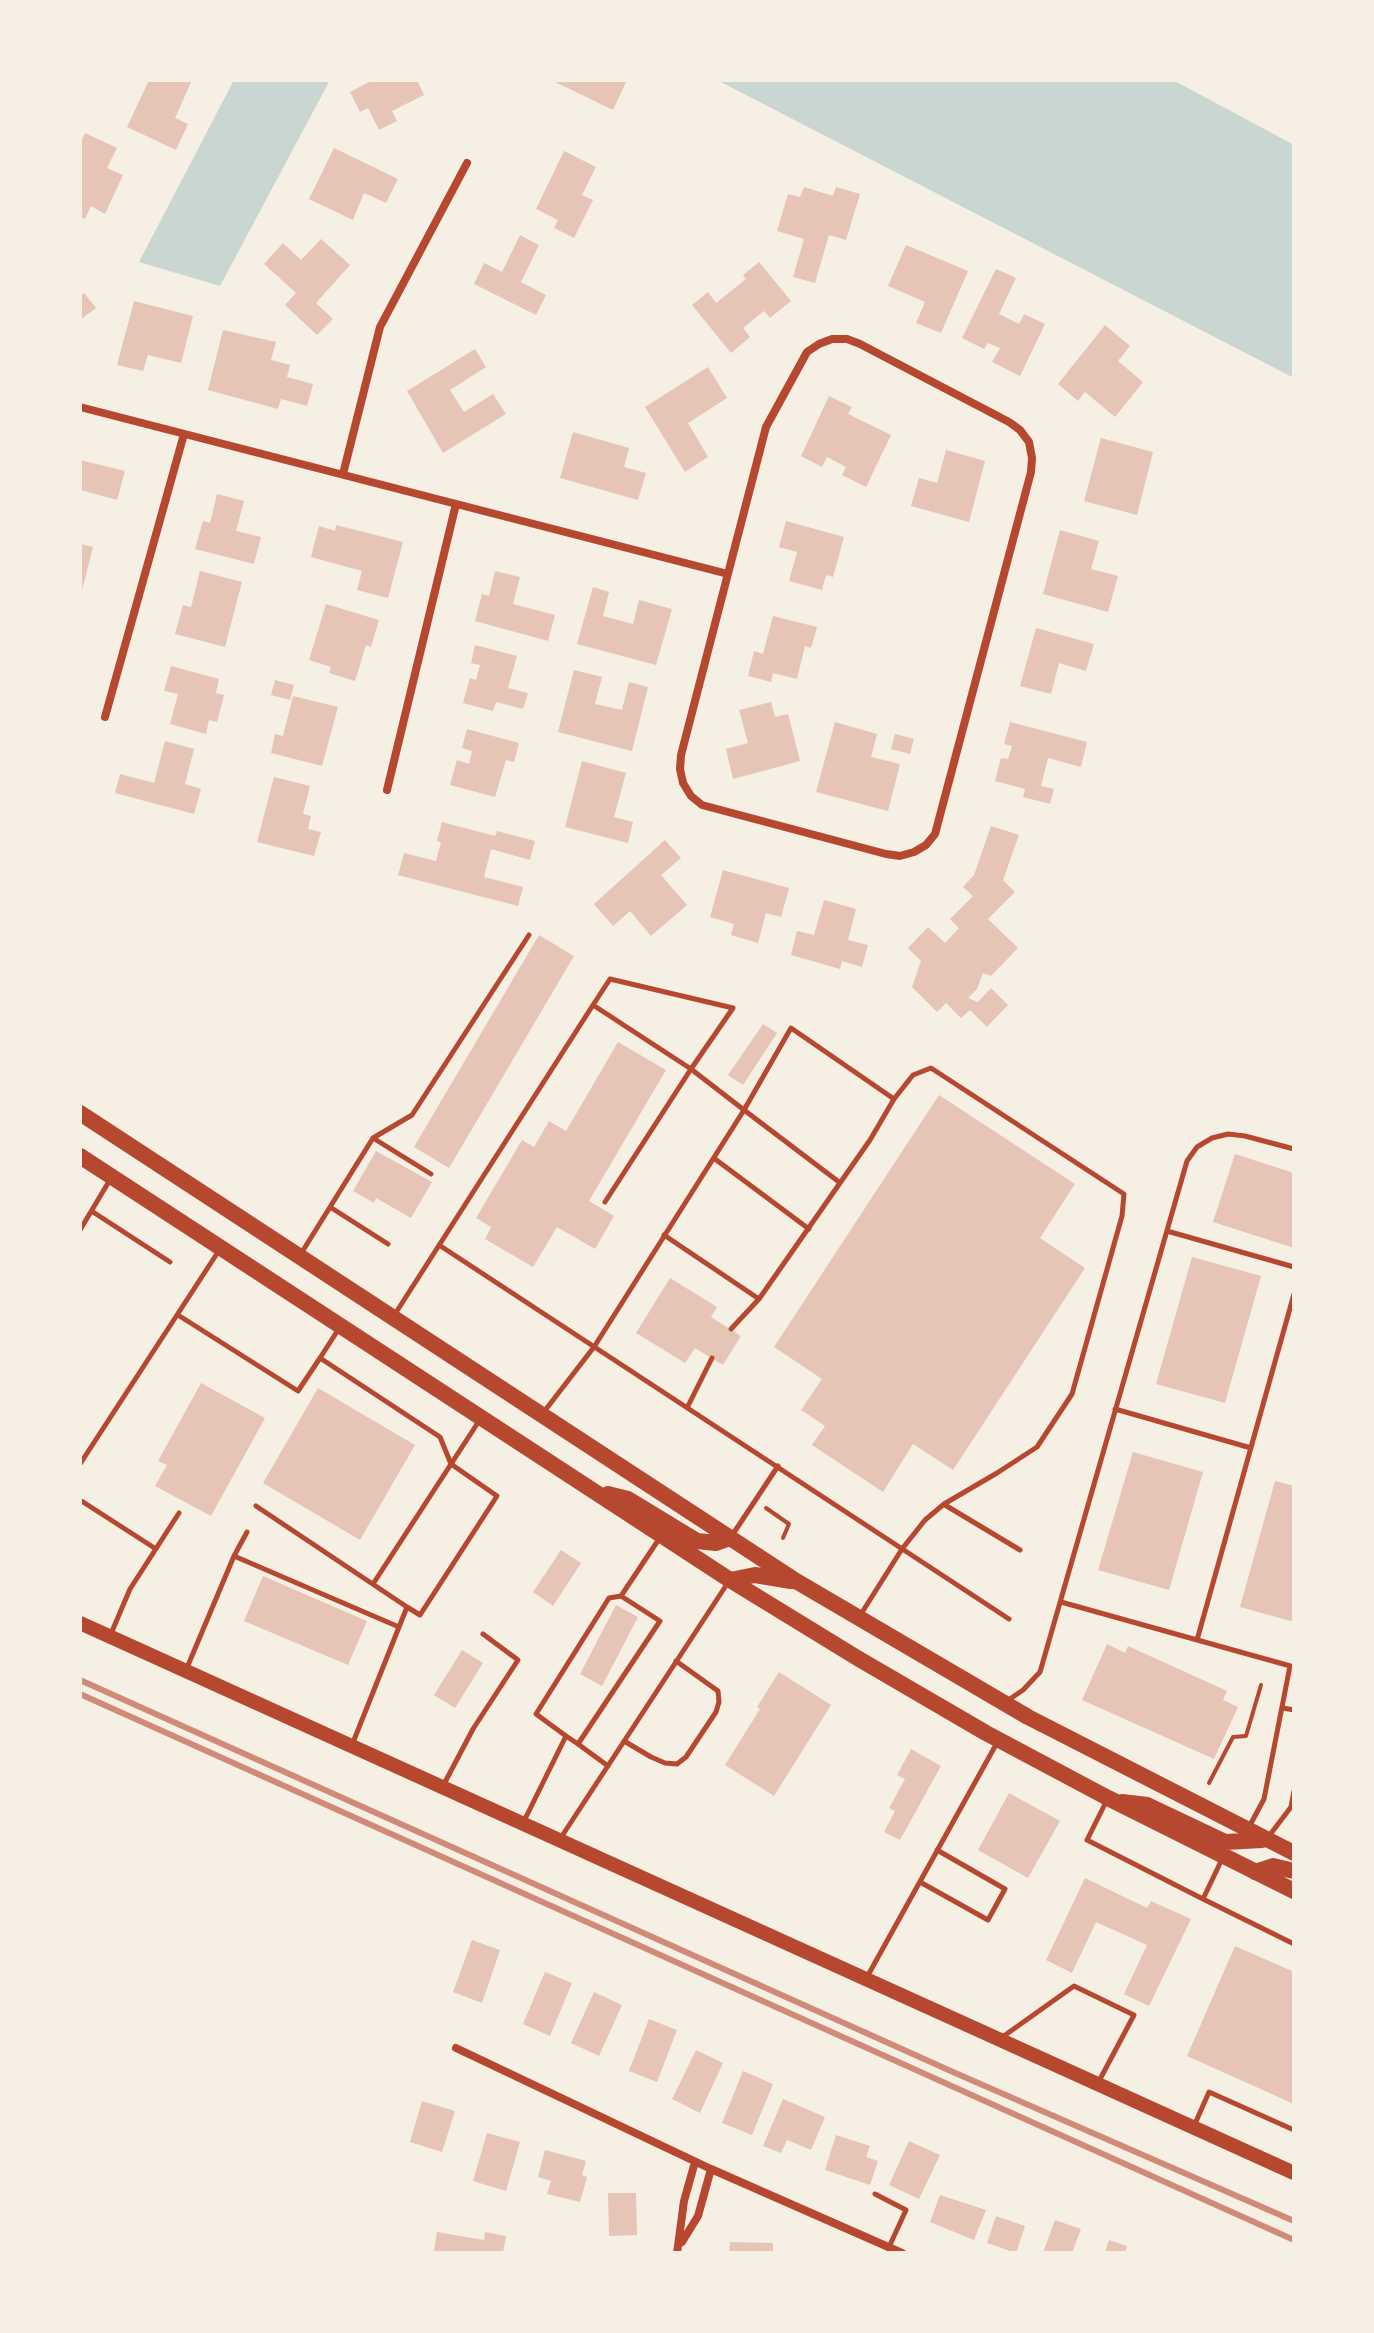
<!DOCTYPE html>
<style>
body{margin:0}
#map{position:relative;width:1374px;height:2333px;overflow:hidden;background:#f6efe4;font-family:"PT Sans",sans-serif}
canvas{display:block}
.frame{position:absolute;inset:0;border:82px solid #f6efe4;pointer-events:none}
</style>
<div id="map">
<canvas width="1374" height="2333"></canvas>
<div class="frame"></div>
</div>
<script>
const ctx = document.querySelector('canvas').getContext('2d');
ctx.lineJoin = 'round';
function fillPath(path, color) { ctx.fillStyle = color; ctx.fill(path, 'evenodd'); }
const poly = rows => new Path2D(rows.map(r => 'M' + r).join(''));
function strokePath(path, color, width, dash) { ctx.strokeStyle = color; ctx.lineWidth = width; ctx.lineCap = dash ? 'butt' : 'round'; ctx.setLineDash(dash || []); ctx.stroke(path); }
fillPath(poly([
 [234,80,330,80,220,286,139,262],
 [717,80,1173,80,1294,145,1294,378]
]), '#c9d6d2');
fillPath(poly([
 [149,80,192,80,175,118,188,124,176,150,127,127],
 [373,80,417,80,424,95,392,111,397,121,379,130,368,108,360,112,350,92],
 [551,80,627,80,613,110],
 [85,133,117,148,107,168,123,175,105,214,91,206,85,219,80,217,80,143],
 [334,148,398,179,386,203,364,193,353,220,309,199],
 [564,151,596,167,582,195,593,200,574,238,554,228,558,220,536,209],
 [804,187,833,196,836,187,860,194,846,240,829,235,815,283,793,277,804,239,777,231,788,194,800,197],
 [520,235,539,245,521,282,546,295,536,315,474,284,484,263,502,272],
 [321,239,350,265,316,303,333,319,317,335,285,305,296,293,264,264,283,243,301,260],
 [906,245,968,271,941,333,916,323,925,302,888,286],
 [759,262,791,301,770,318,764,311,743,328,750,337,731,353,692,305,708,292,716,303,746,279,743,275],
 [996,269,1016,278,999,314,1019,324,1024,314,1045,324,1020,376,992,362,1000,348,988,343,984,349,962,338],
 [84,293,96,308,80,320,80,296],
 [134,301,193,316,181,363,148,355,143,371,117,365],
 [1105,325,1130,346,1118,361,1143,382,1115,417,1085,392,1078,401,1058,384],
 [223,330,276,342,271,360,290,365,287,377,313,384,307,406,281,399,278,409,208,390],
 [475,349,486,367,450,390,464,412,493,394,506,414,443,453,407,391],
 [708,367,727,398,688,423,708,457,685,472,645,407],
 [829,396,852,407,848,414,891,435,866,487,842,475,846,467,827,457,822,467,801,456],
 [573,432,629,448,624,467,646,473,638,500,560,478],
 [1101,438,1153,452,1137,515,1084,501],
 [946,450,985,461,969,522,911,506,919,478,937,483],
 [80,460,125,471,117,500,80,490],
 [217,494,244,501,236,531,261,537,254,564,195,549,203,521,210,523],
 [786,521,844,537,833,577,826,575,822,590,789,581,797,552,779,547],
 [336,525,403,542,388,598,357,590,362,571,311,557,319,526,335,531],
 [1060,530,1099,541,1091,569,1118,576,1108,612,1043,594],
 [80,544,93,547,81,594,80,594],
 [200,571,242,582,225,647,175,634,183,605,191,607],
 [495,571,520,577,513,604,555,615,548,641,475,621,482,594,489,596],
 [593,587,609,592,603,616,633,624,639,600,672,609,656,665,577,644],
 [326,604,379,620,371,647,366,645,355,681,329,673,331,667,309,660],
 [773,616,817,627,811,648,805,646,797,679,773,673,771,682,748,676,754,651,763,654],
 [1036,628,1094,644,1086,671,1059,663,1051,694,1020,686],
 [475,645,517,656,508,688,528,693,523,709,496,702,493,711,463,703,470,678,476,680,480,665,471,663],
 [171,666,219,679,216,693,224,695,217,722,209,720,206,734,170,724,178,694,164,691],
 [574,670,602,677,595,704,622,710,629,682,648,687,632,751,558,732],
 [275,680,294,685,290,700,271,695],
 [293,696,338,707,322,766,271,753,275,734,283,736],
 [771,702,775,717,788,714,800,761,733,779,726,749,748,743,739,710],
 [835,722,877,734,871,757,900,764,888,811,816,792],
 [1010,722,1087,742,1081,767,1048,758,1041,786,1054,789,1050,804,1023,797,1025,789,995,781,1001,758,1008,759,1012,746,1004,744],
 [467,729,519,743,514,762,506,760,495,797,450,785,457,760,469,764,472,751,462,748],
 [895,734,914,739,910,754,891,749],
 [165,741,194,749,185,784,201,789,194,814,115,793,120,774,154,783],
 [582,761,626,773,614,817,633,822,628,843,565,827],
 [274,777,310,786,303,814,311,816,308,829,321,832,314,856,257,842],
 [442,822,495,836,497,831,535,841,530,860,491,849,484,877,523,887,518,906,398,875,404,853,436,861,441,842,437,841],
 [991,826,1019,835,1003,880,1015,892,988,919,1018,948,991,976,983,973,977,989,968,998,978,1002,991,988,1008,1005,987,1027,970,1010,961,1018,946,1003,937,1012,912,987,921,961,908,948,928,927,945,943,959,928,950,919,973,896,963,887,974,875],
 [665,840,681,858,661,875,687,905,651,936,630,911,613,926,594,904],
 [723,870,789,888,781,917,766,913,758,943,731,935,734,924,710,917],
 [824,900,856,909,848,940,868,945,862,967,842,961,840,969,791,955,797,931,814,935],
 [539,935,574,956,449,1168,414,1147],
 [763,1024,777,1033,743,1085,728,1075],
 [618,1042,666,1070,589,1201,614,1216,595,1249,557,1227,533,1267,485,1239,491,1227,476,1218,522,1140,534,1147,549,1121,566,1131],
 [939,1095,1075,1184,1040,1238,1085,1268,953,1470,913,1444,883,1492,812,1445,825,1426,801,1410,822,1379,774,1347],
 [376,1151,432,1182,411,1218,376,1198,374,1203,353,1191],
 [1235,1154,1294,1173,1294,1248,1213,1222],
 [1192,1257,1261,1276,1225,1403,1156,1384],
 [670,1278,717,1307,711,1317,741,1336,723,1365,695,1348,685,1363,636,1333],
 [201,1383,265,1418,211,1516,155,1486,167,1465,158,1461],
 [318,1388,415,1445,360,1540,263,1483],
 [1133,1452,1203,1472,1169,1590,1098,1570],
 [1275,1481,1294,1486,1294,1622,1240,1607],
 [561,1550,581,1563,553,1606,533,1592],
 [263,1576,367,1621,348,1665,244,1621],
 [616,1605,638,1617,602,1686,580,1674],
 [1107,1644,1125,1653,1128,1646,1227,1691,1223,1700,1238,1707,1214,1759,1082,1700],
 [462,1650,483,1663,455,1708,434,1695],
 [779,1672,831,1705,774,1796,725,1765,760,1709,757,1707],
 [911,1749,941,1766,900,1840,884,1832,895,1811,889,1808,905,1779,897,1775],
 [1009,1793,1060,1821,1028,1878,978,1850],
 [1085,1878,1147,1908,1151,1901,1191,1919,1149,2006,1124,1994,1147,1945,1096,1922,1072,1973,1046,1960],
 [472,1940,500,1950,482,2003,453,1992],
 [1235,1946,1294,1972,1294,2104,1187,2056],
 [545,1972,572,1983,550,2036,523,2024],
 [594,1992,622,2005,599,2056,571,2043],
 [649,2019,677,2030,657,2082,629,2071],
 [696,2050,723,2063,700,2113,672,2099],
 [743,2071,773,2084,752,2135,722,2123],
 [783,2099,825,2117,811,2150,787,2140,781,2153,763,2146],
 [422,2101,455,2111,442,2152,410,2142],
 [487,2133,520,2142,506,2191,473,2181],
 [836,2135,870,2146,866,2157,878,2161,870,2185,825,2170],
 [909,2141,940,2155,919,2199,889,2185],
 [545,2150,586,2161,582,2175,587,2177,580,2202,547,2194,551,2181,538,2177],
 [608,2193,636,2193,637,2235,609,2236],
 [940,2195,986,2210,974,2240,930,2222],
 [996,2216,1025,2226,1016,2253,987,2243],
 [1055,2220,1081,2229,1072,2253,1043,2253],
 [437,2232,484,2240,485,2232,506,2236,503,2253,434,2251],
 [1109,2240,1127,2246,1125,2253,1105,2253],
 [730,2242,773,2243,773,2253,729,2253]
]), '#e6c5b7');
strokePath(poly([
 [766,1508,789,1524,783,1538],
 [1209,1783,1233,1737,1246,1736,1261,1685]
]), '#b5482f', 4);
strokePath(poly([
 [373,1138,431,1174],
 [715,1159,809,1229],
 [839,1182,744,1110,791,1028,894,1099],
 [330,1207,388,1244],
 [93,1212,170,1262],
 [80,1230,111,1178],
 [1167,1231,1294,1267],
 [664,1235,759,1299],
 [439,1245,1009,1619],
 [302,1252,373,1138,412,1115,529,935],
 [395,1314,593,1005],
 [178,1315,298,1391,320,1358],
 [731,1329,759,1299,870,1140,894,1099,913,1075,931,1068,1124,1194,1122,1216,1072,1394,1037,1447,997,1473,944,1504,925,1520,902,1549,861,1614],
 [338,1330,320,1358,440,1437,451,1464,497,1496,420,1615,407,1607],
 [688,1406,712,1358],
 [1115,1409,1251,1448],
 [543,1413,594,1347,744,1110,691,1069,593,1005,610,979,733,1008,691,1069,605,1202],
 [80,1464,218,1252],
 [80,1500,156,1549],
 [945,1505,1020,1550],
 [256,1506,407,1607,352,1745],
 [733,1534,778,1466],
 [234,1556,247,1532],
 [373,1584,479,1421],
 [1061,1602,1294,1667],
 [110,1636,130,1589,179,1513],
 [1197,1640,1294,1294],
 [186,1670,234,1556,399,1627],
 [1007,1701,1023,1690,1040,1672,1187,1161,1197,1147,1212,1138,1228,1134,1245,1136,1294,1149],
 [1283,1708,1294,1710],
 [566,1736,578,1744,660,1621,621,1596],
 [624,1741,651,1757,665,1763,677,1764,686,1757,716,1712,719,1702,718,1691,676,1661],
 [578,1744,608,1766],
 [443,1786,473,1729,518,1660,483,1634],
 [1106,1802,1087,1840,1203,1899,1223,1857],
 [524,1821,566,1736,536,1714,609,1598,621,1596,661,1536],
 [1249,1827,1264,1799,1290,1666],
 [1269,1836,1291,1807,1294,1791],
 [560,1839,729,1581],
 [920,1882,988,1920,1005,1889,937,1850],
 [1203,1899,1294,1944],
 [867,1977,998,1741],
 [1001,2038,1074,1986,1134,2015,1098,2083],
 [1194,2126,1209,2092,1294,2130],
 [875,2194,906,2210,889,2247]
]), '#b5482f', 5);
strokePath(poly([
 [832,339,847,339,860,344,1009,422,1020,430,1029,442,1032,458,1031,472,935,834,926,845,914,852,900,856,886,854,702,805,691,796,683,783,680,769,681,755,766,427,807,352,819,344,832,339],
 [80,407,728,574],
 [343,474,380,327,467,163],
 [105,717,184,434],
 [387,790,456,504],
 [456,2048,711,2169,902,2253],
 [682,2242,698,2216,711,2169],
 [677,2253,684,2201,695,2162]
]), '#b5482f', 8);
strokePath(poly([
 [80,1623,1294,2173]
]), '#b5482f', 14);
strokePath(poly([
 [80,1113,796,1581,1028,1717,1294,1853],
 [80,1156,730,1580,859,1659,986,1733,1108,1798,1294,1891],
 [608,1494,628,1499,697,1541,716,1543,730,1538],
 [730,1580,755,1575,791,1581],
 [1122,1802,1147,1805,1225,1842,1262,1840],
 [1255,1872,1273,1866,1294,1871]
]), '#b5482f', 16);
strokePath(poly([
 [80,1680,953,2072,1294,2221],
 [80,1694,1294,2240]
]), '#cf8b77', 6);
</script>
